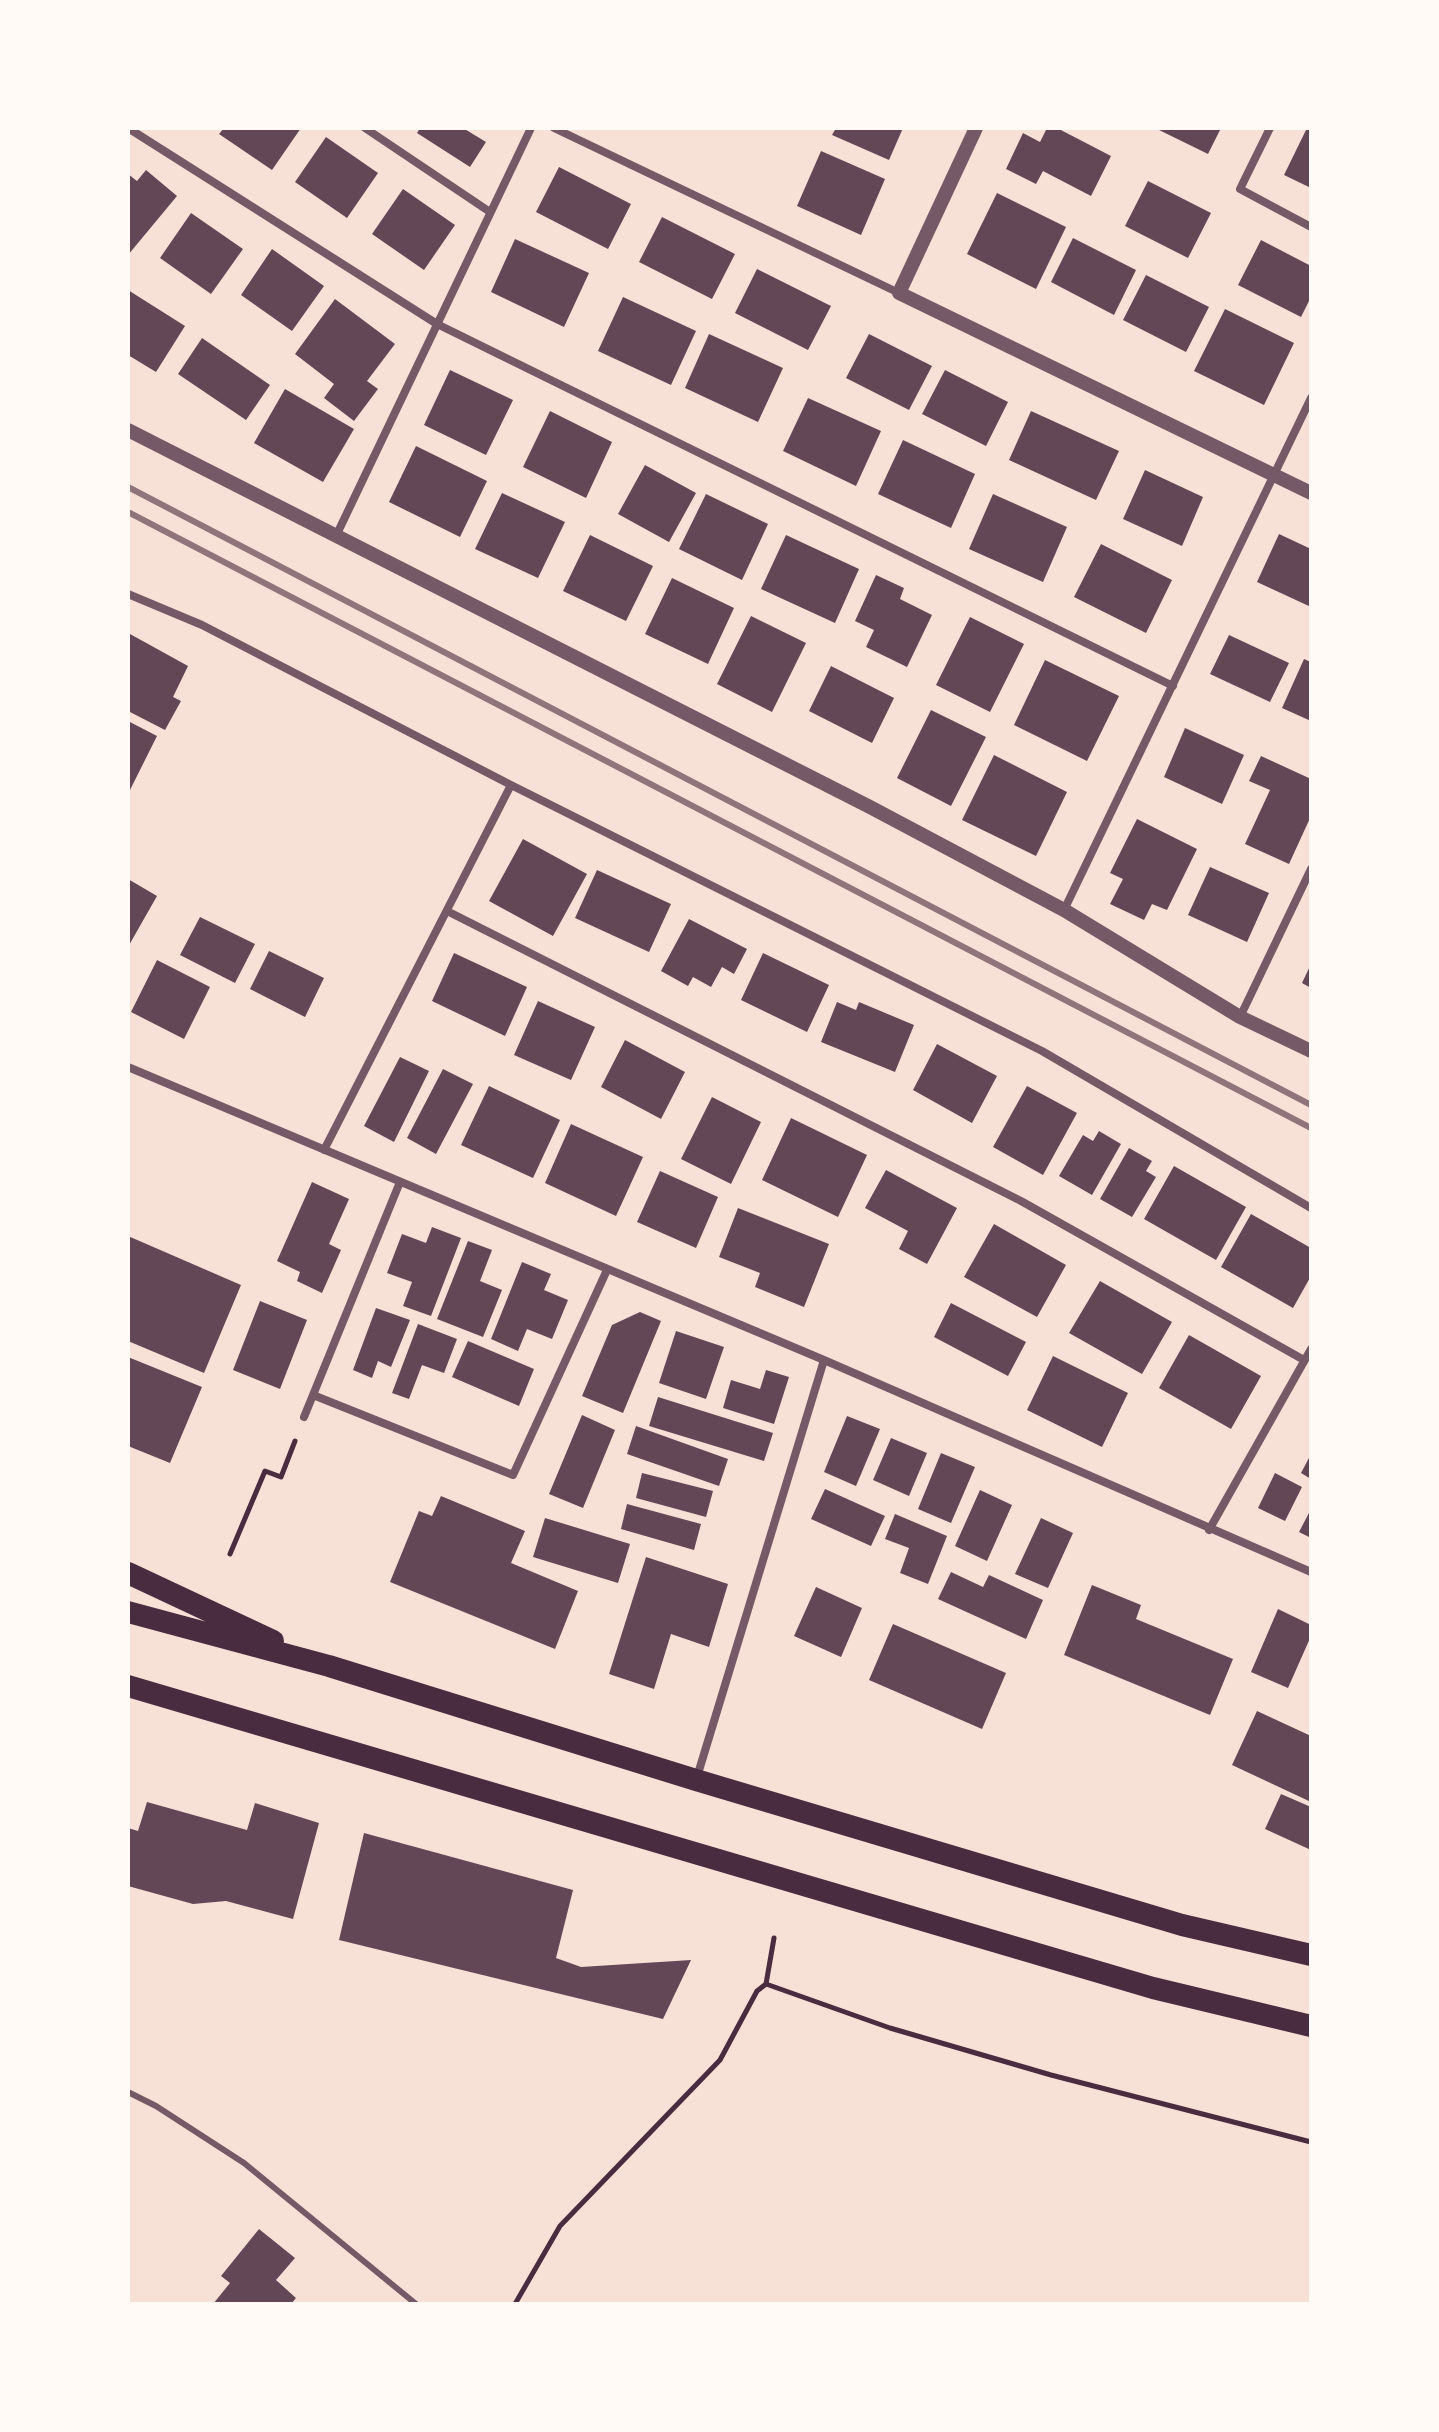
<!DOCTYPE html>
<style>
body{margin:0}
#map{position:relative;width:1439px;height:2432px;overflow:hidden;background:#f7e1d7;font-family:"Roboto Condensed",sans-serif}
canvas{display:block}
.frame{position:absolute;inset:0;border:130px solid #fffaf5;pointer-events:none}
</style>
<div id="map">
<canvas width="1439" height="2432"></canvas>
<div class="frame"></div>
</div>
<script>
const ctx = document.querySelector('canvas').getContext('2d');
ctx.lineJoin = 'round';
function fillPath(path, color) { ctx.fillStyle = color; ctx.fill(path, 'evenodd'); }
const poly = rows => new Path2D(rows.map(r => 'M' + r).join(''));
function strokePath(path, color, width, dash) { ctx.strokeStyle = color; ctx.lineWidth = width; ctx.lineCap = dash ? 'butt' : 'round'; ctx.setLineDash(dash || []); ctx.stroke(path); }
fillPath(poly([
 [224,128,301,128,272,170,219,134],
 [420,128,463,128,486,142,470,167,417,133],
 [836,128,903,128,889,160,832,135],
 [1047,128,1057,128,1111,156,1091,196,1043,171,1036,184,1006,169,1023,133,1040,142],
 [1155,128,1221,128,1208,154],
 [1307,128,1311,128,1311,188,1284,175],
 [326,137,378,173,347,218,295,182],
 [821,151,885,179,861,235,797,206],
 [559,167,631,204,608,249,536,212],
 [146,170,177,196,128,255,128,174,137,181],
 [1148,181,1211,213,1188,258,1125,226],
 [403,189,455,225,424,270,372,234],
 [997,193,1066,227,1036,289,967,254],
 [191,213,243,249,211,294,160,258],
 [662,217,735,254,712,299,639,262],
 [1073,238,1136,270,1114,315,1051,282],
 [515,239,589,273,564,327,491,292],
 [1261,240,1311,266,1311,297,1301,317,1238,285],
 [272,249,324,286,292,331,241,295],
 [757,269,831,306,808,350,735,313],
 [1146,275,1209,307,1186,352,1123,320],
 [128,290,185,326,156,372,128,355],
 [623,297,696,331,671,385,598,351],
 [335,299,395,344,367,381,378,389,354,421,324,398,334,384,295,354],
 [1225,309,1294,343,1264,405,1194,371],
 [709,334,783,368,758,422,685,388],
 [869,334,932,366,909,410,846,378],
 [202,338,270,385,246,420,178,374],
 [450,370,513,400,486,455,424,425],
 [945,370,1008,402,986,446,922,414],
 [285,389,354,429,323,482,254,443],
 [808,398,881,431,856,486,783,451],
 [550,411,612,442,586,498,523,467],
 [1031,411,1119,451,1096,500,1009,460],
 [903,440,975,474,951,528,878,494],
 [416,446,487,481,460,537,389,502],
 [645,465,696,493,669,542,618,514],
 [1145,470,1203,497,1182,546,1123,519],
 [502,493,565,522,538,578,475,549],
 [706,494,768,524,742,580,679,549],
 [993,494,1067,527,1043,582,969,549],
 [1279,534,1311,549,1311,607,1257,582],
 [590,535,653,566,626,621,563,591],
 [786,535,859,569,835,623,761,589],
 [1101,544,1172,580,1146,633,1074,597],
 [876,575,904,588,900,599,932,615,907,667,866,647,874,630,855,621],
 [672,578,734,608,708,664,645,634],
 [751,616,806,643,772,712,717,684],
 [970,617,1024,644,990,712,936,685],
 [130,634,188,666,173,697,181,701,165,730,128,711],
 [1229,635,1289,663,1270,702,1210,674],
 [1304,659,1311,662,1311,721,1282,708],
 [1045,660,1119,696,1087,761,1014,725],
 [831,666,894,698,872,743,809,711],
 [931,710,986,737,951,806,897,778],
 [128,721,157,736,128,794],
 [1185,728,1244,755,1222,804,1164,777],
 [994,755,1067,792,1036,856,962,820],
 [1261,756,1311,779,1311,816,1289,864,1245,844,1270,790,1249,781],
 [1137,819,1197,849,1167,910,1152,904,1144,920,1110,904,1123,879,1110,873],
 [523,839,587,874,553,936,489,901],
 [1210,867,1269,893,1247,942,1188,915],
 [597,870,671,904,649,952,575,918],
 [128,879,157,896,128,947],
 [200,917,255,944,235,983,180,955],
 [689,919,747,949,734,974,722,967,711,987,693,977,688,986,661,971],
 [269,951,324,978,305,1017,250,989],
 [454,953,527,987,505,1036,432,1001],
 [763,953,829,985,807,1032,741,1000],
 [157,960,210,987,184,1039,131,1012],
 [1311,964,1311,988,1302,983],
 [538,1001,595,1027,571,1080,514,1055],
 [837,1002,856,1010,859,1002,914,1025,895,1072,821,1042],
 [625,1040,685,1072,661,1119,601,1087],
 [937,1044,997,1076,972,1123,913,1090],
 [400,1057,429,1071,394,1142,364,1126],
 [443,1069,473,1084,436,1154,407,1138],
 [489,1086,560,1120,533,1178,461,1145],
 [1027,1086,1077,1113,1043,1175,993,1147],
 [712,1097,761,1122,731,1184,681,1159],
 [791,1118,867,1155,838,1217,762,1180],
 [571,1124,643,1157,616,1216,545,1183],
 [1099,1131,1121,1144,1092,1195,1059,1176,1083,1135,1093,1141],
 [1129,1148,1152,1161,1146,1171,1156,1177,1132,1217,1100,1199],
 [1174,1166,1246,1207,1216,1260,1144,1219],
 [886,1170,957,1208,927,1264,899,1249,908,1231,865,1208],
 [660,1171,718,1197,696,1248,637,1222],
 [312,1182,349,1199,329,1244,341,1250,322,1293,297,1281,300,1272,277,1261],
 [738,1208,829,1244,804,1307,755,1287,760,1273,719,1257],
 [1251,1214,1311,1248,1311,1276,1293,1308,1221,1267],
 [994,1224,1066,1265,1037,1317,964,1277],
 [432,1227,461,1238,431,1316,403,1306,412,1282,387,1273,402,1234,426,1243],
 [128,1236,241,1285,204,1373,128,1341],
 [468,1241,492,1250,480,1281,502,1290,483,1337,437,1319],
 [522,1262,551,1274,544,1290,568,1300,552,1339,527,1329,518,1351,491,1339],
 [1100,1281,1172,1322,1142,1374,1069,1333],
 [260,1301,307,1320,280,1389,233,1370],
 [951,1303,1026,1342,1008,1376,934,1337],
 [376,1308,410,1320,391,1367,378,1361,372,1378,353,1370],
 [640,1312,661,1321,623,1413,582,1396,612,1325],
 [418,1324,457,1339,444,1373,422,1365,409,1399,392,1393],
 [676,1331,724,1347,706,1399,659,1383],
 [1189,1335,1261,1376,1231,1429,1159,1388],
 [468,1341,534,1369,519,1406,452,1377],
 [1053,1356,1128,1393,1102,1447,1027,1410],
 [128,1357,202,1387,170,1463,128,1446],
 [766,1370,789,1377,774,1424,723,1408,731,1380,760,1389],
 [658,1397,773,1433,764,1461,649,1426],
 [582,1415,615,1430,583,1508,549,1494],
 [847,1416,880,1429,856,1486,824,1472],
 [636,1426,728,1459,719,1486,627,1454],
 [891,1438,927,1453,909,1496,873,1480],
 [941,1453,975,1467,951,1523,918,1509],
 [1311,1454,1311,1479,1301,1473],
 [642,1473,713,1491,706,1517,636,1498],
 [1275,1473,1302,1487,1285,1521,1258,1508],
 [825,1489,885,1516,871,1546,811,1519],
 [980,1490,1012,1505,987,1561,955,1546],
 [441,1496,525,1531,511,1563,578,1591,555,1649,390,1582,419,1511,432,1516],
 [627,1504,701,1524,694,1550,621,1529],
 [1311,1509,1311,1538,1299,1532],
 [895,1514,947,1536,928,1584,900,1573,909,1548,885,1539],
 [545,1518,630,1544,618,1583,533,1557],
 [1041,1518,1073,1533,1048,1588,1015,1574],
 [646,1557,728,1584,709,1647,671,1634,654,1689,609,1674],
 [951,1572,983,1587,989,1575,1043,1600,1026,1639,938,1599],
 [1092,1585,1141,1605,1136,1619,1233,1659,1210,1715,1064,1655],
 [816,1587,862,1608,841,1657,794,1636],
 [1278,1609,1311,1625,1311,1636,1288,1688,1251,1672],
 [893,1624,1006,1673,982,1729,869,1680],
 [1257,1711,1311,1736,1311,1802,1232,1765],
 [1281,1794,1311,1807,1311,1850,1265,1829],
 [147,1802,247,1830,255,1803,319,1823,293,1919,226,1901,193,1904,128,1886,128,1828,138,1831],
 [364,1833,573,1890,556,1958,581,1967,691,1960,663,2019,339,1940],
 [259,2229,295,2258,276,2280,296,2298,291,2304,213,2304,230,2283,221,2276]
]), '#644757');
strokePath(poly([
 [230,1554,265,1471,281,1477,295,1441],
 [766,1984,774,1938],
 [515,2304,560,2226,720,2060,757,1991,766,1984,890,2028,1051,2075,1311,2142]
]), '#4a2c40', 5);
strokePath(poly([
 [128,2092,156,2106,244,2163,416,2304]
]), '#755966', 6);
strokePath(poly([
 [128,128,437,324,1173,686],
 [365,128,490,212],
 [554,128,899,293],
 [1270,128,1240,189,1311,227],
 [336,536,531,128],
 [128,594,202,625,511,785,1042,1051,1311,1208],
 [1064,910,1311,398],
 [447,911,1021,1201,1304,1360],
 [1240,1017,1311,869],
 [128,1067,824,1360,1311,1572],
 [324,1150,511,785],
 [313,1395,513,1475,607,1270],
 [304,1417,400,1182],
 [1209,1530,1311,1349],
 [697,1777,824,1360]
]), '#755966', 8);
strokePath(poly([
 [976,128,899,293,1311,493],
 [128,430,870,807,1064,910,1240,1017,1311,1051]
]), '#755966', 14);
strokePath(poly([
 [128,1573,273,1641],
 [128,1612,329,1666,696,1780,1182,1925,1311,1955],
 [128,1686,1153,1988,1311,2026]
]), '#4a2c40', 22);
strokePath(poly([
 [128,487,1311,1105],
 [128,512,1311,1128]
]), '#8f747c', 6);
</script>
